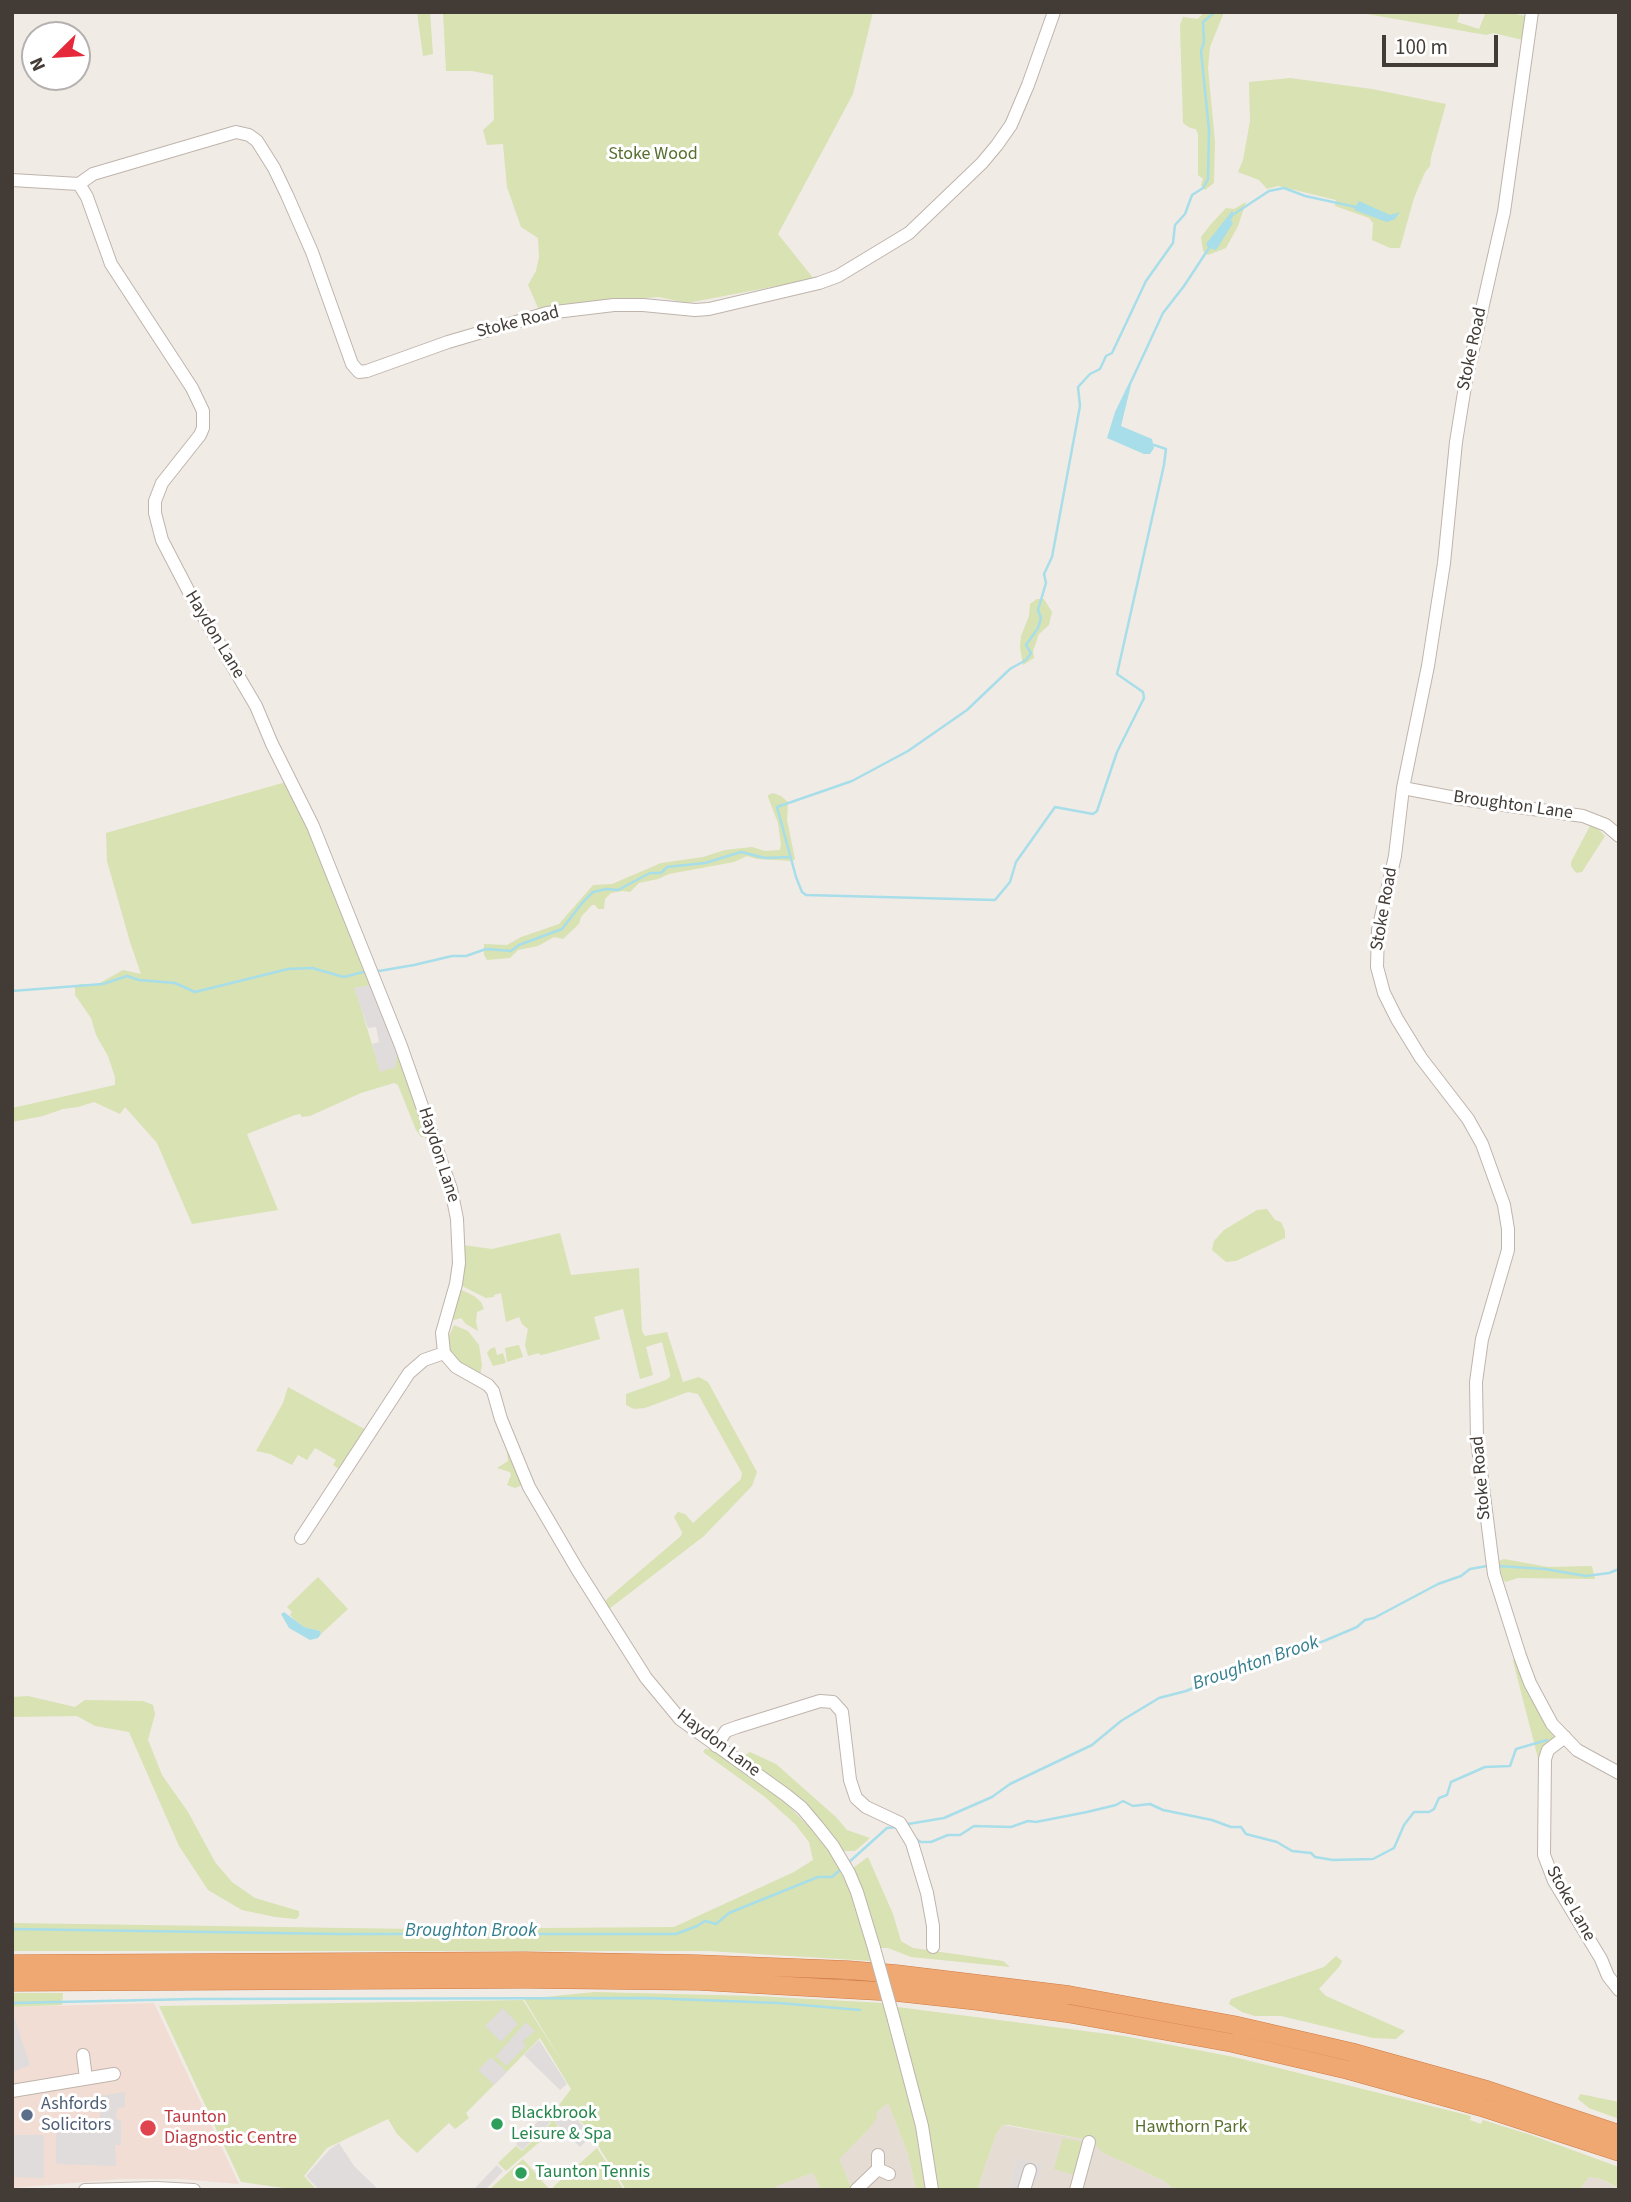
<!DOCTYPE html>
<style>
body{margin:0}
#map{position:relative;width:1631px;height:2202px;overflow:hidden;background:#f1ebe6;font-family:"Source Sans 3",sans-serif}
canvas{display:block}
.frame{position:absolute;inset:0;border:14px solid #433b36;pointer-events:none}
.north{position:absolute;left:21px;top:21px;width:70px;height:70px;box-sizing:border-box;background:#fff;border:2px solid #b4b1af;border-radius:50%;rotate:246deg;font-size:19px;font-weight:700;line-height:28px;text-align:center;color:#433b36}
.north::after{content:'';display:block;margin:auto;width:24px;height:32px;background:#e5293a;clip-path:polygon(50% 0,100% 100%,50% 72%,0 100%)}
.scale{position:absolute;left:1382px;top:35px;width:116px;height:32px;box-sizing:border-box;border:4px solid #433b36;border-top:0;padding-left:9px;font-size:21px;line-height:24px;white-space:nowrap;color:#433b36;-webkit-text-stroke:5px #fff;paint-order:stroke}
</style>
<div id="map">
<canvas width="1631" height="2202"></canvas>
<div class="frame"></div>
<div class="north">N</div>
<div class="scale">100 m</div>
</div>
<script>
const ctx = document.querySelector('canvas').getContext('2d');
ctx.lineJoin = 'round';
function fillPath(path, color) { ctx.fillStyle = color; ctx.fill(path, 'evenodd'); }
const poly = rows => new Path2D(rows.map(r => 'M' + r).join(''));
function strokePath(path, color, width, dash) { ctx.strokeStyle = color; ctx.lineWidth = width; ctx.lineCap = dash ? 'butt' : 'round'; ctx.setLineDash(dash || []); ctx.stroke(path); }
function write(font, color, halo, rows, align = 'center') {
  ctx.font = font + ' "Source Sans 3",sans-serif'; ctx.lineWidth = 6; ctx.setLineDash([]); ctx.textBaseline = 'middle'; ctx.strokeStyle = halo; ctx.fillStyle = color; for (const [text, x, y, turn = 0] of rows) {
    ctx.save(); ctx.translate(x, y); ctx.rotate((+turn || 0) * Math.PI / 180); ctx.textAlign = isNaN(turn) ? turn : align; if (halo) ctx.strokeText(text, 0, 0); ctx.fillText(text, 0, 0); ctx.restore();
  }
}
fillPath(poly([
 [888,2103,908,2154,916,2190,847,2190,851,2186,838,2159,866,2132,877,2112],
 [1003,2125,1088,2140,1123,2162,1164,2181,1175,2190,977,2190,996,2134],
 [813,2173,821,2190,775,2190,775,2186],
 [1589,2177,1602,2179,1619,2190,1579,2190]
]), '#e5dcd4');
fillPath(poly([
 [154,2003,239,2184,178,2179,121,2179,12,2188,12,2007]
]), '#f1ddd3');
fillPath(poly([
 [417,12,430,12,433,54,423,56],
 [443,12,873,12,853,94,778,234,814,279,687,303,659,297,592,302,539,310,528,285,536,271,539,257,538,238,521,227,507,187,503,144,487,145,483,130,494,120,493,75,472,71,446,71],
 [1204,12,1224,12,1210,47,1208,68,1215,142,1214,183,1205,190,1201,185,1203,179,1198,175,1198,134,1196,129,1190,128,1183,123,1180,25,1183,17,1198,19],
 [1356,12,1460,12,1457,22,1479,29,1486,12,1505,12,1525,16,1523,40,1493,33,1486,35],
 [1290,78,1372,89,1446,104,1431,157,1430,166,1425,172,1414,198,1400,248,1390,248,1372,240,1373,223,1369,218,1335,206,1336,200,1278,186,1267,189,1259,180,1238,172,1243,160,1250,121,1249,82],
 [1246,202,1238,226,1226,248,1208,255,1203,251,1201,237,1211,224,1226,208,1234,209],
 [1037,599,1044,599,1052,612,1049,625,1039,634,1033,651,1034,658,1023,665,1020,647,1021,636,1029,616,1030,604],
 [286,782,299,805,373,985,355,988,380,1071,395,1060,397,1053,399,1055,426,1137,421,1137,416,1130,398,1085,394,1083,361,1093,310,1116,302,1117,300,1114,295,1115,247,1134,278,1210,192,1224,157,1143,125,1107,120,1114,94,1102,78,1107,63,1109,43,1116,12,1122,12,1108,115,1085,115,1077,108,1056,96,1035,91,1018,75,995,75,986,81,984,98,984,123,970,141,974,130,942,107,861,106,833],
 [773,793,781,796,788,802,787,820,795,859,792,861,757,859,747,856,734,862,669,874,658,879,639,883,630,892,623,891,611,893,605,899,604,909,598,909,595,905,592,905,581,917,579,924,563,939,554,937,538,946,518,950,510,958,487,960,484,955,484,944,507,945,521,937,559,924,593,885,612,884,661,863,703,857,725,850,752,847,765,851,780,850,781,845,778,823,768,797,768,795],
 [1590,826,1595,826,1605,836,1582,872,1576,873,1571,866,1571,862],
 [1267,1209,1275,1220,1281,1222,1285,1231,1285,1238,1236,1261,1226,1262,1212,1250,1214,1241,1224,1230,1257,1210],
 [560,1233,571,1275,639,1268,642,1331,645,1336,667,1332,683,1382,699,1377,708,1382,757,1472,752,1486,704,1536,609,1609,604,1603,607,1599,681,1536,682,1532,674,1517,678,1512,685,1514,693,1523,741,1479,742,1473,698,1394,688,1392,645,1408,634,1409,626,1405,626,1394,666,1380,670,1377,670,1374,662,1342,646,1347,653,1375,640,1379,623,1309,594,1317,600,1339,546,1354,540,1355,539,1353,528,1356,525,1345,528,1329,522,1324,519,1317,506,1322,501,1293,494,1295,494,1297,486,1298,460,1285,463,1245,492,1249],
 [462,1290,474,1296,481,1302,484,1309,477,1312,476,1322,478,1331,466,1324,461,1318,454,1320,452,1318,459,1291],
 [454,1325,468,1331,479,1345,482,1365,480,1376,451,1358,446,1343],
 [519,1345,523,1357,507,1362,505,1348],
 [495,1347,497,1355,503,1353,506,1363,493,1366,487,1353,490,1349],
 [288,1387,368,1431,342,1471,333,1465,336,1460,315,1448,307,1460,298,1455,292,1465,270,1454,256,1451,283,1403],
 [504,1439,523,1481,522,1485,515,1488,507,1485,511,1475,510,1472,497,1468,508,1461,506,1444,502,1440],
 [1504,1559,1548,1567,1592,1566,1595,1579,1518,1578,1505,1582,1502,1577,1499,1561],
 [318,1577,348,1609,321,1634,320,1631,304,1627,295,1620,290,1615,292,1612,287,1607],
 [1515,1658,1555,1733,1556,1738,1541,1755,1539,1762,1513,1661],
 [28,1696,75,1707,85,1700,143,1701,153,1705,155,1714,148,1740,162,1775,188,1812,215,1862,232,1882,255,1898,299,1911,299,1916,296,1919,275,1917,242,1910,208,1890,179,1846,129,1732,95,1726,77,1716,12,1717,12,1697],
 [705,1749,713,1749,782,1799,814,1832,831,1854,851,1892,863,1926,871,1961,708,1951,12,1951,12,1923,415,1929,674,1927,794,1872,813,1860,809,1842,795,1824,765,1797,703,1752],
 [750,1752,776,1764,836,1817,847,1830,870,1838,855,1851,844,1851,821,1824,742,1757],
 [868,1857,893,1914,901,1941,913,1948,1003,1961,1010,1967,911,1957,888,1948,881,1948,863,1891,853,1868],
 [1336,1956,1342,1961,1339,1967,1319,1989,1326,1996,1405,2031,1396,2039,1373,2038,1281,2016,1255,2016,1242,2012,1229,2004,1231,1999,1324,1967],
 [595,1992,756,1996,883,2003,914,2117,927,2190,916,2190,908,2154,888,2103,877,2112,876,2120,866,2132,839,2159,851,2187,847,2190,821,2190,813,2173,776,2186,775,2190,626,2190,600,2149,595,2136,566,2106,562,2109,559,2105,571,2089,540,2038,466,2113,469,2118,455,2129,449,2123,417,2153,397,2134,388,2119,327,2148,304,2176,317,2190,298,2190,241,2182,159,2006,523,2000,564,2065,524,1999],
 [12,1993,63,1993,62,2005,12,2007],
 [897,2007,1124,2036,1234,2057,1387,2095,1471,2116,1470,2120,1481,2124,1483,2120,1531,2135,1619,2167,1619,2189,1602,2179,1589,2177,1579,2190,1175,2190,1164,2181,1102,2152,1094,2143,1088,2140,1009,2125,1003,2125,996,2134,977,2190,935,2190,928,2133],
 [1580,2094,1619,2102,1619,2119,1589,2108,1578,2099],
 [548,2111,554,2111,557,2115,553,2120,558,2126,506,2171,498,2163,516,2146,522,2151,551,2123,544,2115],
 [1063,2138,1083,2142,1074,2175,1054,2169],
 [597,2148,624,2190,555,2190,553,2187],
 [523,2159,550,2190,493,2190,491,2188]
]), '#d8e2b2');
fillPath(poly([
 [373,985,397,1053,396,1067,380,1072,372,1044,379,1042,376,1027,368,1028,354,988],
 [503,2008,518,2024,501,2042,485,2026],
 [12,2010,30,2065,12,2072],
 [526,2022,535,2031,523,2041,526,2046,506,2066,496,2056],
 [539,2040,567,2084,560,2090,524,2055],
 [491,2057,507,2072,494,2085,478,2070],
 [125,2092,125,2107,118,2108,116,2112,116,2119,121,2120,121,2145,115,2145,116,2166,56,2164,56,2132,100,2131,100,2096],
 [566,2108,592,2135,580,2147,553,2120],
 [543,2116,550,2123,522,2150,516,2144],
 [12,2135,44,2135,44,2178,12,2177],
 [339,2143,354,2166,379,2190,319,2190,306,2176,329,2150],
 [1018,2158,1042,2165,1037,2181,1029,2180,1026,2190,1010,2190],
 [497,2165,503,2171,485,2190,473,2190]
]), '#dfdcdb');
fillPath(poly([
 [1359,201,1390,215,1400,212,1395,219,1387,222,1354,210],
 [1232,211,1234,214,1231,220,1233,223,1216,250,1209,248,1206,244],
 [1129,383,1131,385,1121,426,1152,439,1154,448,1150,454,1144,454,1107,438,1115,412],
 [284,1612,304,1627,320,1631,321,1634,318,1638,310,1640,289,1628,281,1614]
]), '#a7dee9');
strokePath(poly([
 [1234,214,1269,191,1284,188,1305,196,1356,207],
 [1130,384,1163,313,1184,286,1209,248],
 [1154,445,1166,449,1164,465,1117,674,1143,692,1144,698,1117,752,1097,811,1093,814,1055,807,1016,862,1010,882,995,900,806,895,802,892,796,877,777,807,852,781,908,751,967,710,1010,669,1026,660,1031,653,1026,645,1038,628,1041,618,1038,610,1046,583,1044,574,1052,557,1080,406,1078,387,1090,374,1100,369,1106,356,1112,353,1146,281,1173,243,1175,225,1185,214,1192,195,1203,188,1208,179,1209,130,1201,51,1204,42,1203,22,1215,12],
 [377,970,379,971,414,965,452,956,466,956,486,949,511,951,519,945,562,929,582,903,593,892,606,889,618,890,650,873,661,873,667,867,705,863,741,852,765,858,790,857],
 [12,991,103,984,127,976,139,980,175,983,195,992,288,969,312,968,344,977,367,971],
 [1498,1566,1545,1569,1586,1576,1609,1573,1619,1569],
 [908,1824,944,1818,992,1797,1010,1784,1092,1745,1121,1721,1159,1698,1186,1691,1223,1676,1324,1641,1357,1627,1365,1620,1374,1618,1438,1584,1461,1576,1470,1569,1487,1566],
 [914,1838,921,1842,931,1842,948,1835,960,1835,974,1826,1011,1827,1028,1821,1036,1822,1087,1812,1116,1805,1123,1801,1133,1806,1150,1804,1163,1810,1212,1820,1231,1827,1241,1827,1246,1834,1277,1842,1292,1851,1311,1853,1315,1857,1333,1860,1373,1859,1394,1848,1404,1825,1414,1812,1429,1812,1434,1809,1439,1798,1447,1795,1451,1782,1485,1767,1510,1766,1516,1749,1547,1740],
 [848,1863,887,1828,898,1827],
 [12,1929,339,1934,676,1934,697,1926,705,1921,716,1924,729,1913,818,1877,832,1877,840,1870],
 [12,2003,194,1999,646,1998,779,2003,860,2010]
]), '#a7dee9', 2.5);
const minor = poly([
 [1532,12,1504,212,1466,380,1456,442,1444,563,1428,666,1403,788,1395,856,1378,930,1377,967,1384,993,1397,1019,1421,1058,1468,1119,1482,1144,1504,1205,1508,1229,1508,1250,1482,1339,1476,1382,1477,1440,1494,1574,1520,1656,1530,1683,1552,1724,1577,1750,1619,1773],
 [12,180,79,184,93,174,236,132,249,135,257,141,274,168,287,195,312,252,352,364,359,372,367,371,448,342,547,313,614,305,643,305,695,310,709,309,819,283,838,276,909,233,982,163,997,145,1011,125,1028,85,1054,12],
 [79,184,87,197,111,264,192,388,203,411,203,428,200,435,162,483,155,501,155,513,162,540,190,594,256,706,272,744,313,826,401,1046,451,1189,457,1219,459,1263,456,1284,442,1333,444,1353,456,1367,488,1385,493,1391,501,1419,529,1487,577,1569,646,1678,680,1719,786,1795,802,1808,818,1827,833,1846,849,1873,857,1892,874,1948],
 [1403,788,1461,799,1583,816,1606,825,1619,836],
 [301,1538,409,1373,424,1360,444,1353],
 [1565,1737,1548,1750,1545,1759,1544,1855,1554,1881,1601,1959,1608,1976,1619,1990],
 [716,1746,726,1731,737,1727,820,1701,833,1702,842,1712,850,1780,856,1798,866,1807,900,1823,912,1843,927,1893,933,1926,933,1947],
 [894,2020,922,2126,932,2190],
 [83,2055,86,2078],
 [12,2091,114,2074],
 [878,2155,878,2169,889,2174],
 [85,2190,156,2188,194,2190],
 [856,2190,878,2169],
 [1024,2190,1030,2170],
 [1076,2190,1089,2142]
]);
const highway = poly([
 [12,1964,524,1961,696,1964,848,1970,896,1974,1069,1995,1234,2025,1351,2052,1487,2090,1619,2134],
 [12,1982,525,1979,699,1981,896,1992,978,2001,1066,2013,1232,2043,1348,2070,1481,2107,1619,2152]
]);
strokePath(minor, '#bfb4ac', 14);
strokePath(highway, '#ce7a43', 19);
strokePath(minor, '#fff', 12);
strokePath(highway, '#f0a872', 18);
const minorBridge = poly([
 [874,1948,894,2020]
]);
strokePath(minorBridge, '#bfb4ac', 14, []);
strokePath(minorBridge, '#fff', 12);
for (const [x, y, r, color] of [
 [27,2115,7,"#5c6f8a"],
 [497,2124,7,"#2e9e5b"],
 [148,2128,9,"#e0444e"],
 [521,2173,7,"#2e9e5b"]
]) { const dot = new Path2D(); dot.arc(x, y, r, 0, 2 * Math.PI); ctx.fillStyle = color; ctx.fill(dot); strokePath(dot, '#fff', 2.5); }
write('18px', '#576f2f', '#fff', [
 ["Stoke Wood",653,155],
 ["Hawthorn Park",1191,2128]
]);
write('18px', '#433b36', '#fff', [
 ["Stoke Road",518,323,-14],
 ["Stoke Road",1473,349,-78],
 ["Haydon Lane",214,635,59],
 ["Broughton Lane",1513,806,8],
 ["Stoke Road",1385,909,-80],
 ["Haydon Lane",438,1155,72],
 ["Stoke Road",1482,1478,-95],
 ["Haydon Lane",718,1744,37],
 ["Stoke Lane",1570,1904,61]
]);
write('18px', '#4e5e75', '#fff', [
 ["Ashfords",41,2105],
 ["Solicitors",41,2126]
], 'left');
write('18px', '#27864d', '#fff', [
 ["Blackbrook",511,2114],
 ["Leisure & Spa",511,2135],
 ["Taunton Tennis",535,2173]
], 'left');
write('18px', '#be3a42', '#fff', [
 ["Taunton",164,2118],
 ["Diagnostic Centre",164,2139]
], 'left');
write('italic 19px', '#347e8e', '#fff', [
 ["Broughton Brook",1256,1664,-19],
 ["Broughton Brook",471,1932]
]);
</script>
